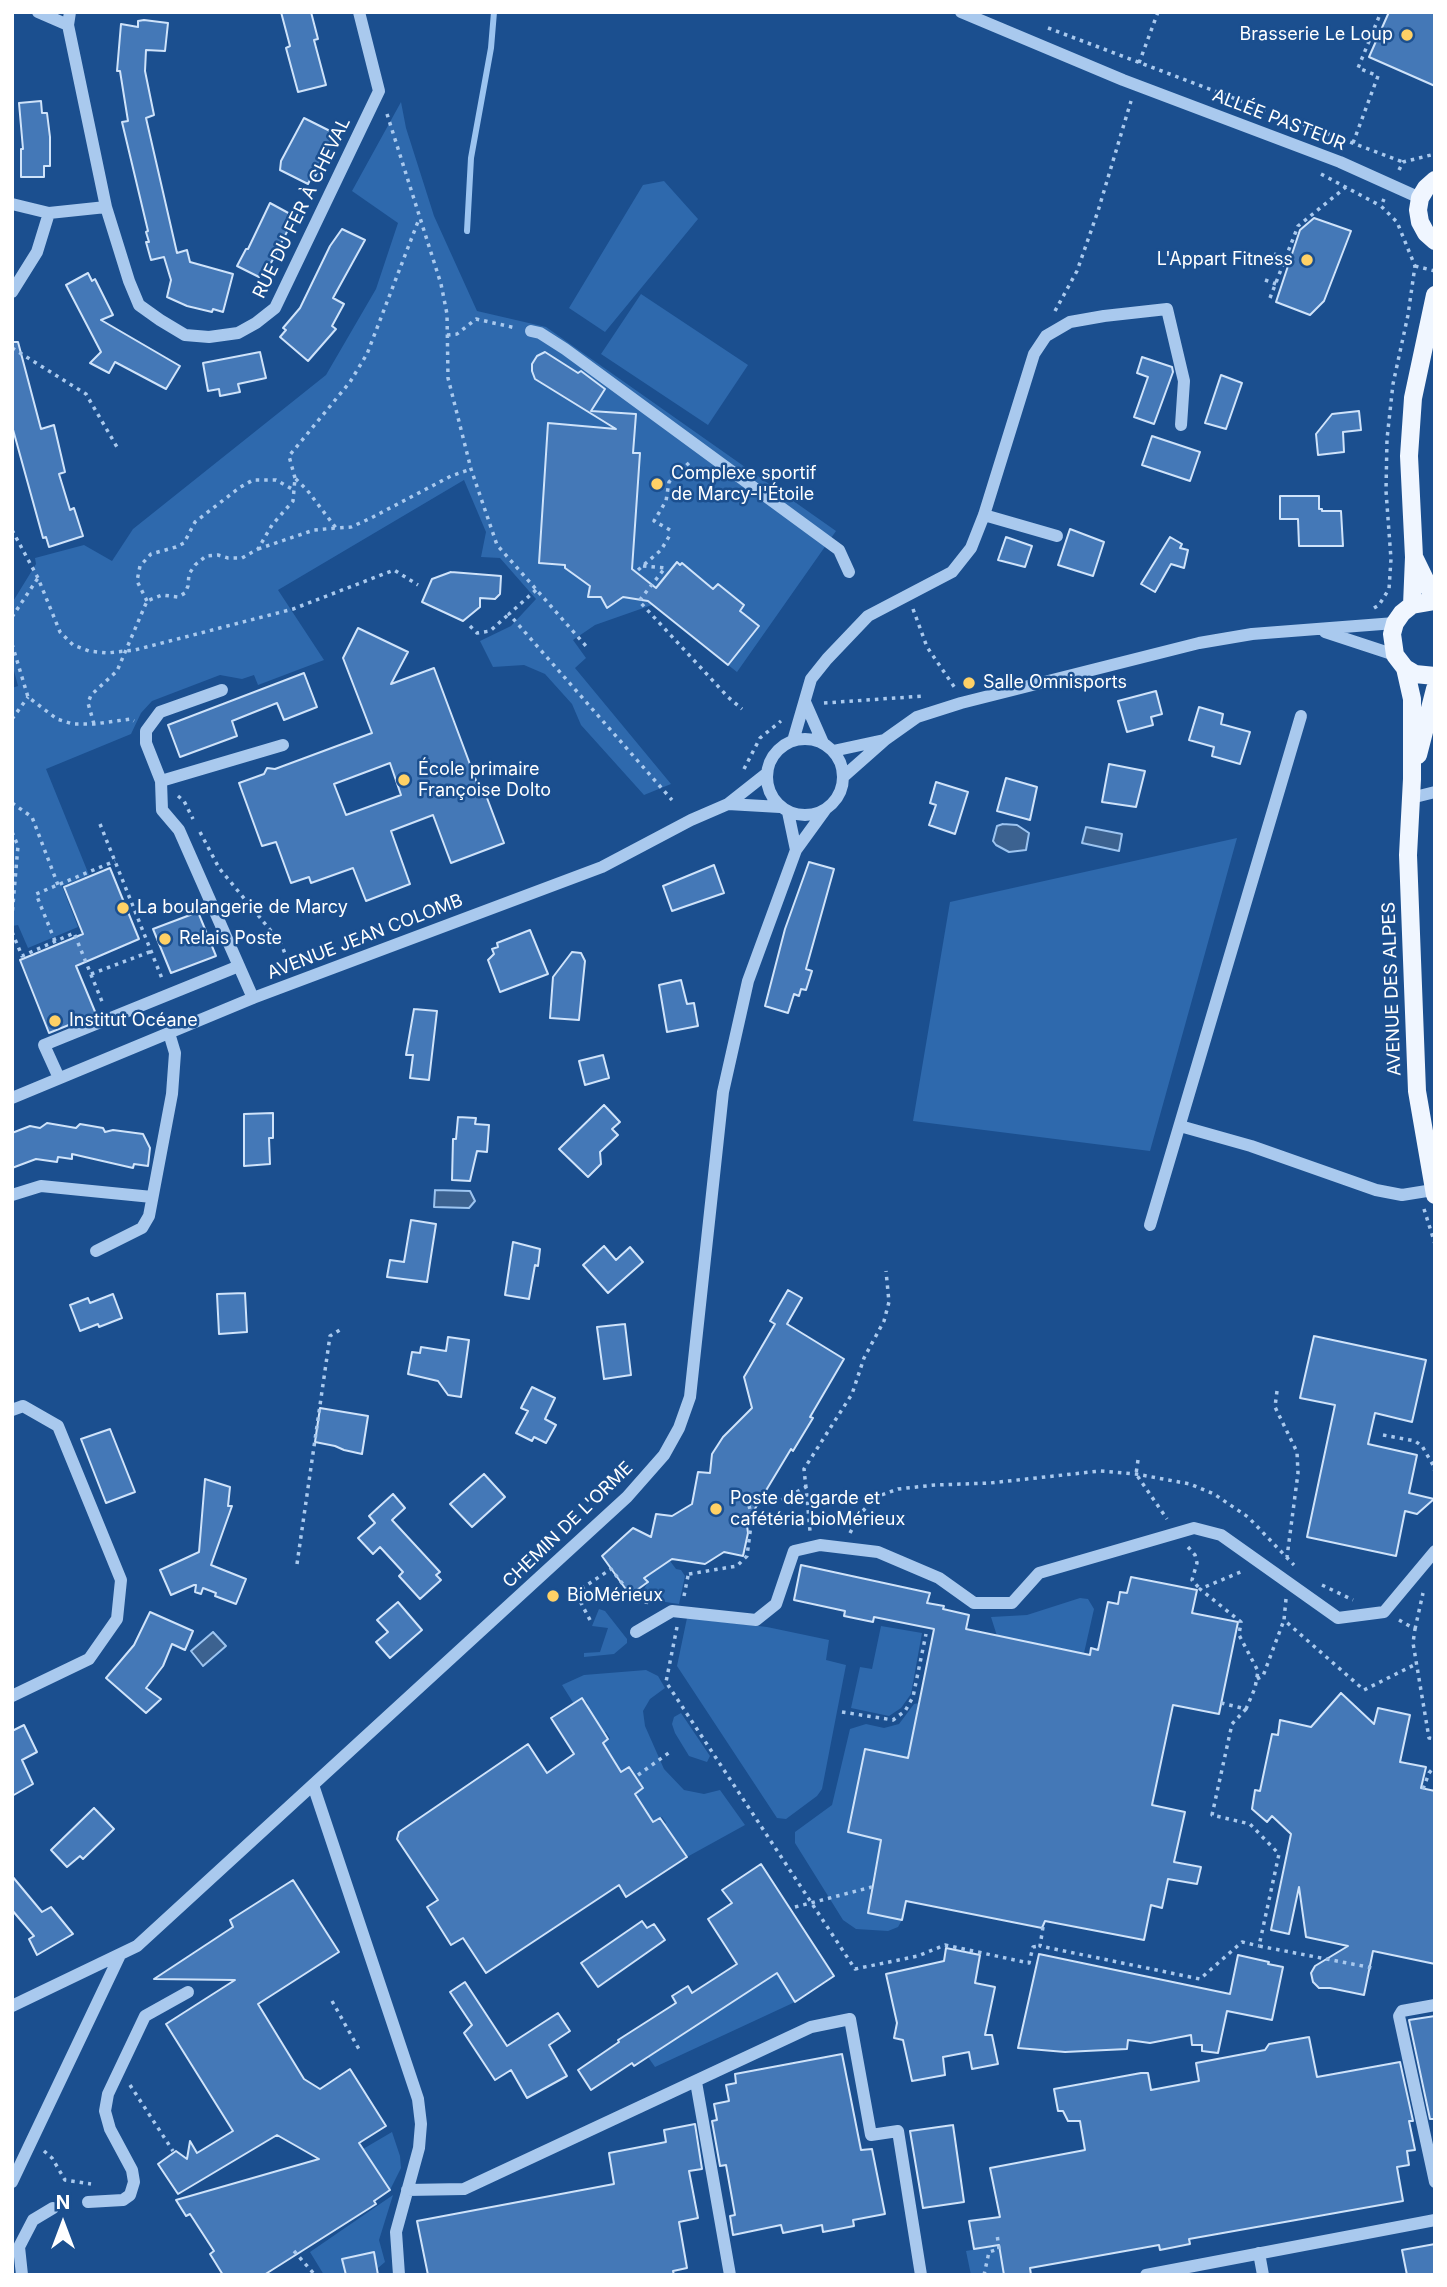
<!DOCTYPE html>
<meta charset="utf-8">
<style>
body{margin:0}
#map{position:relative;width:1447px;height:2287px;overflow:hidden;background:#1b4f8f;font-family:Inter,sans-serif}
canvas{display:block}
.frame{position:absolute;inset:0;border:14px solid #fff;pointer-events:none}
.north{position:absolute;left:28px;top:2189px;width:70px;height:70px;-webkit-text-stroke:5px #1b4f8f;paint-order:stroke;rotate:0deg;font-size:19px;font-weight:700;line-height:28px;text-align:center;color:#fff}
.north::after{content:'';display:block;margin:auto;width:24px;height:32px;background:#fff;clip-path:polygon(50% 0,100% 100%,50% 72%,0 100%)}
</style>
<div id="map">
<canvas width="1447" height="2287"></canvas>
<div class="frame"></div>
<div class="north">N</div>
</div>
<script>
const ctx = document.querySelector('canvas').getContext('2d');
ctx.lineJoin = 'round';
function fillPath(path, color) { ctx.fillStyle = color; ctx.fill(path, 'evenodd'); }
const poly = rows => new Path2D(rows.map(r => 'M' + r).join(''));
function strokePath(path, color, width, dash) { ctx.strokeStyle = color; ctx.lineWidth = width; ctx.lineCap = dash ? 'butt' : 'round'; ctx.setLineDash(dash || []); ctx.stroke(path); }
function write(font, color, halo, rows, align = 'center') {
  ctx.font = font + ' Inter,sans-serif'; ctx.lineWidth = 5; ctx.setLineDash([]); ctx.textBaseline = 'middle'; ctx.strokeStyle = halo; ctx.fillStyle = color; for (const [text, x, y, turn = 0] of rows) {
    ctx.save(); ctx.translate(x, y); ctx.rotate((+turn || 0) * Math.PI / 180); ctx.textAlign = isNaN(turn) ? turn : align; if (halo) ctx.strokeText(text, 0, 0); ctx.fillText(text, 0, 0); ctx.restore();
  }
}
fillPath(poly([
 [401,102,406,128,434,216,477,311,546,327,836,531,737,672,652,605,595,625,573,640,586,658,575,668,671,784,644,795,581,725,572,704,545,674,524,665,493,667,480,641,511,626,536,599,500,558,481,557,486,532,464,480,278,590,324,660,258,685,254,675,242,679,220,675,152,701,141,713,131,734,46,769,89,875,62,886,78,927,28,948,18,925,12,926,12,688,18,686,12,663,12,603,36,564,35,558,84,545,112,561,133,529,326,375,376,289,398,223,352,191],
 [664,181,698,219,605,332,569,308,643,185],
 [641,294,748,365,708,425,601,354],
 [1237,838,1150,1151,913,1121,950,902],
 [670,1561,676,1569,681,1570,685,1576,679,1604,639,1598,648,1582,645,1577],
 [1080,1598,1088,1599,1094,1609,1084,1653,997,1636,991,1617,1027,1615],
 [599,1609,605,1611,627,1639,627,1643,614,1654,584,1657,584,1653,600,1652,608,1628,592,1626],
 [687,1618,767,1627,829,1640,826,1660,846,1665,822,1789,817,1796,786,1819,777,1818,677,1666],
 [881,1626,922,1633,911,1694,901,1708,889,1716,851,1708,860,1667,872,1669],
 [646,1670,658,1676,665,1688,650,1699,643,1711,645,1726,664,1769,684,1790,704,1794,720,1790,745,1825,687,1857,663,1825,666,1823,662,1817,653,1822,635,1794,629,1768,621,1772,603,1743,610,1738,606,1732,603,1733,586,1706,588,1704,583,1698,574,1704,562,1685,584,1675],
 [919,1703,908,1758,865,1749,848,1832,881,1840,870,1893,902,1920,898,1927,888,1931,856,1929,843,1920,795,1843,795,1832,832,1805,850,1729,866,1724,884,1728,899,1724,914,1704],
 [681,1713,710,1756,707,1762,689,1756,675,1733,672,1724,674,1717],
 [772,1964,795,2002,655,2067,648,2057,760,1984],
 [392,2132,400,2156,401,2168,390,2190,363,2149],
 [393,2195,379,2240,385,2262,371,2274,366,2275,324,2275,310,2252],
 [994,2246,1002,2250,1006,2275,971,2275,966,2251]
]), '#2e69ad');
const water = poly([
 [1003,824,1017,825,1029,833,1026,850,1009,852,996,845,993,841,997,826,1003,824],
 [1086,827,1122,834,1119,851,1082,843,1086,827],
 [435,1190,470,1191,475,1201,469,1208,434,1207,435,1190],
 [213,1632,226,1646,203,1666,191,1651,213,1632]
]);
fillPath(water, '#3c6290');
strokePath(water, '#9cc4f0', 2);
strokePath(poly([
 [467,231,471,158,491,48,494,12]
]), '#9cc4f0', 6);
const building = poly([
 [281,12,311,12,318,39,314,40,326,85,298,92,286,48,290,46,281,12],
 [1389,12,1435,12,1435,86,1369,57,1389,12],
 [144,20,168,23,165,51,146,50,145,71,154,115,146,118,177,253,187,250,190,262,233,274,223,312,213,309,212,312,187,306,167,297,171,280,164,257,151,260,146,242,149,242,146,232,148,231,122,122,128,121,120,71,117,71,121,24,138,27,138,21,144,20],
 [41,101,42,113,47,113,50,137,50,166,44,166,44,177,21,177,21,149,23,149,19,103,41,101],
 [304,118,334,133,328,152,315,177,312,176,308,184,280,170,281,161,304,118],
 [270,203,292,215,288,222,291,224,272,261,267,270,264,268,259,277,237,266,246,249,248,249,270,203],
 [1314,218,1351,231,1324,301,1310,315,1276,302,1300,230,1314,218],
 [342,229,365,240,333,298,344,304,332,326,336,329,308,361,280,337,286,330,283,328,300,308,330,246,342,229],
 [88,273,92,281,95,279,113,315,101,320,180,366,166,389,115,362,109,373,90,363,101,352,66,285,88,273],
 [12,342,18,342,41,429,54,425,65,472,59,474,70,510,74,508,83,536,49,547,46,537,43,538,12,426,12,342],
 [260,352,266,378,238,384,240,392,220,396,219,389,208,391,203,363,260,352],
 [545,352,578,373,581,371,605,389,591,411,636,414,633,453,640,453,632,569,656,588,677,562,680,565,682,563,713,589,718,584,744,605,740,611,759,626,728,665,648,601,623,597,607,608,601,597,588,597,590,586,565,568,565,565,539,563,548,423,616,429,535,379,532,371,532,364,537,356,545,352],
 [1142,357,1172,367,1173,372,1154,424,1134,417,1148,377,1137,373,1142,357],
 [1221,375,1242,383,1226,429,1205,423,1221,375],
 [1359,411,1361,430,1343,432,1344,452,1318,455,1316,434,1332,414,1359,411],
 [1152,436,1200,452,1190,481,1142,465,1152,436],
 [1280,496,1319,496,1319,509,1322,509,1322,511,1341,511,1343,546,1299,546,1298,519,1280,519,1280,496],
 [1070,529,1104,542,1093,576,1058,565,1070,529],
 [1006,537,1032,546,1025,567,998,560,1006,537],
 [1170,537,1182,544,1180,548,1188,550,1184,568,1171,564,1155,592,1141,584,1170,537],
 [451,572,501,576,500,594,495,599,480,598,480,607,463,621,422,602,432,579,451,572],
 [358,628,408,652,391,684,434,668,480,791,484,790,504,843,451,863,433,815,391,831,410,884,366,901,353,868,311,883,309,877,291,883,276,842,262,846,239,783,264,774,267,768,275,769,372,733,343,658,358,628],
 [390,763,401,795,346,815,334,784,390,763],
 [304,673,317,707,284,720,277,703,232,721,237,736,180,757,168,725,304,673],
 [1156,691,1162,714,1151,717,1153,725,1127,732,1118,701,1156,691],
 [1199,707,1223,714,1221,724,1250,732,1240,764,1212,756,1214,747,1189,740,1199,707],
 [1109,764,1145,771,1136,807,1102,802,1109,764],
 [1006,778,1037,787,1030,820,997,811,1006,778],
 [936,782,968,792,955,834,929,825,936,805,930,803,936,782],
 [809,862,834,869,806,969,812,971,806,990,801,989,799,996,794,994,788,1013,765,1006,785,929,809,862],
 [714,865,724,893,672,911,663,886,714,865],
 [110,868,139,939,76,966,96,1014,49,1033,20,960,83,934,64,887,110,868],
 [198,912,216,956,171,973,153,929,198,912],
 [530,930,548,974,500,992,488,960,494,954,492,949,498,947,497,943,530,930],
 [572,952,581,953,585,961,579,1020,550,1018,553,977,572,952],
 [681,980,687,1004,694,1003,698,1026,667,1032,659,985,681,980],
 [414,1009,437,1011,429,1080,410,1078,413,1055,406,1055,414,1009],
 [603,1055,609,1078,585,1085,579,1061,603,1055],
 [604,1105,620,1122,612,1129,618,1135,600,1152,601,1164,588,1177,559,1149,604,1105],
 [273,1113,273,1138,269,1138,270,1164,244,1166,244,1114,273,1113],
 [458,1117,476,1118,475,1124,489,1125,487,1152,477,1151,470,1181,452,1180,453,1139,456,1139,458,1117],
 [47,1123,76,1128,80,1124,103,1128,105,1132,113,1130,143,1134,150,1148,148,1166,134,1164,133,1168,72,1154,72,1159,58,1157,57,1162,36,1159,12,1168,12,1133,30,1126,40,1128,47,1123],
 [411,1220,436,1224,427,1282,387,1277,390,1260,404,1262,411,1220],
 [513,1242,540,1249,538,1266,535,1265,529,1299,505,1295,513,1242],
 [604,1246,616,1260,630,1247,643,1262,608,1293,583,1265,604,1246],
 [788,1290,802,1298,787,1324,844,1359,810,1417,813,1418,793,1451,791,1449,753,1512,746,1518,748,1533,743,1556,724,1552,705,1564,672,1559,644,1578,648,1582,630,1595,602,1556,633,1528,651,1537,656,1514,672,1516,692,1504,698,1472,710,1473,712,1454,723,1437,752,1408,744,1377,775,1324,770,1321,788,1290],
 [245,1293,247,1332,219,1334,217,1294,245,1293],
 [113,1294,122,1318,99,1327,98,1324,80,1331,70,1305,88,1298,90,1303,113,1294],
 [625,1324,631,1375,604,1379,597,1327,625,1324],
 [1314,1336,1426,1360,1412,1422,1375,1413,1368,1444,1417,1455,1409,1493,1434,1499,1417,1514,1405,1511,1396,1556,1307,1537,1335,1405,1300,1398,1314,1336],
 [448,1337,469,1340,461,1397,448,1395,438,1381,408,1374,412,1352,420,1353,421,1347,446,1351,448,1337],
 [532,1387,555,1398,545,1419,556,1425,546,1443,534,1437,532,1441,516,1433,528,1411,521,1408,532,1387],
 [320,1408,368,1416,362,1454,344,1450,335,1446,315,1442,320,1408],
 [110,1429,135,1492,106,1503,81,1439,110,1429],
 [484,1474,505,1497,472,1527,450,1504,484,1474],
 [205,1479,230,1487,228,1506,232,1506,211,1565,246,1579,236,1604,215,1596,216,1593,203,1588,201,1594,195,1592,196,1585,194,1585,171,1595,160,1570,199,1552,205,1479],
 [393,1494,405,1508,392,1520,440,1572,436,1575,441,1580,420,1599,399,1576,403,1572,380,1547,373,1554,358,1538,375,1523,369,1516,393,1494],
 [801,1565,930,1593,927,1603,944,1606,943,1609,969,1615,966,1629,1090,1655,1091,1648,1098,1650,1108,1602,1118,1604,1120,1592,1127,1593,1131,1577,1197,1590,1192,1613,1238,1622,1219,1714,1173,1705,1152,1805,1185,1812,1174,1862,1201,1867,1197,1884,1168,1879,1162,1908,1151,1905,1144,1940,1045,1921,1042,1928,906,1901,902,1920,868,1913,881,1840,848,1832,865,1749,908,1758,934,1629,874,1617,873,1622,844,1616,845,1611,794,1600,801,1565],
 [398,1602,422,1630,390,1658,376,1642,388,1632,377,1620,398,1602],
 [150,1612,193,1631,185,1650,172,1644,163,1666,146,1688,161,1699,146,1713,106,1678,134,1645,150,1612],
 [1341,1693,1374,1724,1378,1708,1410,1715,1400,1762,1426,1767,1421,1788,1435,1791,1435,1964,1373,1951,1364,1995,1330,1988,1319,1988,1313,1982,1311,1973,1315,1966,1348,1946,1306,1937,1299,1887,1289,1934,1271,1930,1291,1834,1272,1816,1267,1822,1252,1809,1255,1790,1260,1791,1272,1734,1278,1735,1280,1720,1311,1727,1341,1693],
 [582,1698,608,1739,603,1743,621,1772,629,1767,643,1788,635,1794,653,1822,660,1818,687,1857,626,1897,619,1885,486,1973,463,1938,451,1945,427,1907,438,1900,397,1839,399,1832,528,1744,547,1773,574,1754,551,1718,582,1698],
 [24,1725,37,1752,22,1760,33,1784,12,1796,12,1731,24,1725],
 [94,1808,114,1829,83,1859,80,1856,67,1867,51,1850,94,1808],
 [761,1864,834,1976,795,2002,777,1973,634,2066,632,2063,591,2090,578,2070,619,2042,618,2040,676,2003,672,1996,688,1986,692,1993,737,1964,708,1919,732,1903,722,1890,761,1864],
 [12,1876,42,1912,51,1907,73,1934,37,1955,29,1939,34,1936,12,1910,12,1876],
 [293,1880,339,1952,258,2004,304,2079,320,2089,350,2069,386,2126,359,2143,390,2190,374,2201,376,2204,264,2275,223,2275,210,2254,214,2251,190,2214,186,2216,176,2200,319,2159,277,2135,178,2194,158,2164,176,2151,187,2159,190,2141,197,2153,233,2131,166,2024,235,1980,154,1979,233,1927,230,1920,293,1880],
 [642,1921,647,1928,654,1924,665,1940,598,1987,581,1963,642,1921],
 [946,1948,980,1955,975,1983,995,1987,985,2035,992,2035,998,2064,972,2069,969,2052,943,2057,945,2075,912,2081,903,2040,894,2038,897,2023,886,1974,944,1961,946,1948],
 [1039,1954,1230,1994,1238,1955,1269,1962,1268,1964,1283,1967,1272,2020,1227,2011,1218,2053,1202,2051,1202,2045,1192,2045,1191,2035,1150,2043,1128,2040,1127,2049,1065,2052,1018,2048,1039,1954],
 [465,1982,507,2046,558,2013,570,2031,549,2045,567,2076,527,2098,511,2070,495,2080,464,2033,472,2025,450,1992,465,1982],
 [1435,2016,1435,2119,1430,2119,1409,2020,1435,2016],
 [1309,2037,1317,2077,1400,2062,1413,2121,1409,2121,1415,2150,1407,2151,1409,2165,1397,2167,1403,2201,1189,2239,1190,2244,1160,2250,1159,2245,1030,2268,1031,2275,1004,2275,999,2245,974,2249,969,2221,1000,2217,990,2168,1085,2150,1080,2121,1068,2121,1063,2111,1058,2111,1054,2089,1141,2073,1148,2073,1151,2090,1199,2081,1196,2063,1265,2050,1269,2044,1309,2037],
 [842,2054,861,2150,872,2149,885,2214,853,2220,854,2226,823,2232,822,2225,783,2233,781,2225,733,2235,730,2216,735,2215,726,2165,720,2166,712,2121,717,2120,714,2104,729,2101,726,2085,736,2083,735,2074,842,2054],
 [695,2124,702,2169,689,2171,698,2218,679,2222,687,2268,673,2271,674,2275,428,2275,417,2221,614,2184,609,2153,666,2142,664,2130,695,2124],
 [953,2125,964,2202,923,2208,910,2131,953,2125],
 [1435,2244,1435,2275,1407,2275,1402,2250,1435,2244],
 [374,2252,378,2275,346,2275,342,2259,374,2252]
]);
fillPath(building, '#4478b7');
strokePath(building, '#cfe3fa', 2);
strokePath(poly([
 [1048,28,1403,162],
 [1139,63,1158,12],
 [387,114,441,284,447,314,448,378,471,469,497,545,586,646],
 [1353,143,1378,76,1358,68,1381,12],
 [1399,170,1403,162,1435,154],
 [1321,174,1381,206],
 [1274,254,1286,258],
 [1415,266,1435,271],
 [1265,280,1276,284],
 [1270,298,1298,226,1346,187],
 [1055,311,1077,271,1098,211,1131,101],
 [447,335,457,334,476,319,516,328],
 [12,348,86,394,117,447],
 [295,478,289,456,350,382,367,354,419,219],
 [12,530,38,578,60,632,73,645,89,651,107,653,135,650,293,609,394,570,418,585],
 [670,530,654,521,666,501,669,482,692,460],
 [258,549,314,530,336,528],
 [643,566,665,568,639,601,728,697,742,709],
 [638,570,661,550,670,535],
 [536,590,509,614,672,800],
 [147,601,137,581,140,566,151,554,176,547,184,543,195,522,239,488,253,480,276,480,294,490],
 [1374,608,1379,605,1389,589,1391,559,1386,491,1387,439,1393,384,1408,315,1415,266,1397,222,1381,206,1384,199],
 [913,609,927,647,955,688],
 [12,617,38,578],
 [470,626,477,633,490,631,509,614],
 [12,644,28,697,57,719,73,724,94,724,131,719,134,721],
 [824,703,924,696],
 [12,719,28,697],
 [94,724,88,703,91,695,117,671,147,601,162,595,178,597,185,593,188,586,189,574,195,565,206,556,218,555,228,558,242,558,258,549,272,525,293,501,295,478,307,490,336,528,351,527,371,518,451,476,471,469],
 [744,769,760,738,781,721],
 [178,796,184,801,193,819],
 [12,803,32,817,58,885],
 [100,824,163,981],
 [12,832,18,846,12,916],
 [200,832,219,868,281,943,290,967],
 [12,932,22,956,74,933,103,1004],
 [55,941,36,894,115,861],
 [248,944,273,933],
 [91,974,152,951],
 [1424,1209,1435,1244],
 [1277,1391,1275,1407,1297,1452,1298,1473,1287,1557],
 [1383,1435,1415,1441,1422,1446,1433,1465,1435,1472],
 [1138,1460,1136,1474,1167,1519],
 [806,1488,804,1469,852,1394,864,1358,884,1321,889,1302,886,1271],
 [850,1533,861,1513,876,1497,898,1489,935,1485,990,1483,1100,1471,1136,1474,1190,1484,1214,1494,1248,1517,1294,1565],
 [1188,1547,1195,1555,1197,1563,1192,1580,1200,1589],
 [297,1564,330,1336,343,1328],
 [689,1574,737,1566,747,1556,752,1517,748,1502,750,1494,762,1502,772,1505,806,1487,810,1531],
 [1322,1585,1353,1600],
 [684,1596,689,1571],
 [1286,1599,1284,1620,1364,1690,1416,1664],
 [590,1620,580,1601,581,1589,611,1569,636,1601,652,1603],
 [1399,1620,1415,1629,1413,1643,1429,1738,1435,1739],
 [677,1627,666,1682,855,1969,918,1956,945,1945,1029,1963,1033,1947,1040,1946],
 [1415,1629,1423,1593],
 [1257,1679,1263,1676,1284,1620],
 [1221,1703,1246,1709,1255,1688,1258,1671,1239,1635,1241,1622,1200,1589,1243,1571],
 [1246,1709,1232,1724,1212,1815,1250,1824,1279,1854,1259,1946,1373,1968],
 [842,1712,893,1720,905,1711,913,1697,926,1634],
 [638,1775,670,1752],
 [1423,1789,1429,1773,1435,1766],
 [795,1907,872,1887],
 [1043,1927,1040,1946,1200,1979,1242,1942,1259,1946],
 [332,2001,360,2051],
 [130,2085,173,2151],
 [44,2151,52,2158,65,2180,91,2184],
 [294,2251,315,2275],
 [984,2275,989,2252,999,2249,997,2234]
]), '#a9c9ee', 3.5, [3.5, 5]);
strokePath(poly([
 [38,12,68,25],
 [70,12,68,25,106,207,129,281,139,305,160,320,185,335,209,337,238,333,256,323,275,308,379,91,359,12],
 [961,12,1123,80,1340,162,1420,198],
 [12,204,49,213,106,207],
 [12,292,37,252,49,213],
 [531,331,540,333,565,349,839,550,849,572],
 [984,515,1057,536],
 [1325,632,1395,655],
 [222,690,160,712,146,731,146,743,161,781,162,810,179,830,253,998],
 [805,702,823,743],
 '767 777a38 38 0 1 1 76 0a38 38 0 1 1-76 0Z',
 [793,741,811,679,827,659,868,616,952,572,971,548,984,515,1034,354,1046,336,1070,322,1104,316,1167,309,1184,381,1181,425],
 [833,751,884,740],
 [843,777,886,739,917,717,961,703,1199,643,1252,634,1395,623],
 [161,781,283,745],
 [1411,798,1435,792],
 [728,804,780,807],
 [788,812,796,850],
 [59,1078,44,1045,239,966],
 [12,1098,253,998,602,867,691,820,728,804,766,774],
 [1180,1126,1251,1146,1376,1190,1402,1195,1433,1190],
 [12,1195,41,1186,152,1197],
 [1150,1225,1301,716],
 [96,1251,142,1228,149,1216,172,1094,175,1053,169,1033],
 [12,1410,23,1406,58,1426,121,1580,117,1619,89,1659,12,1696],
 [636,1632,672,1611,756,1620,776,1604,794,1551,820,1545,878,1552,939,1578,974,1603,1012,1603,1039,1573,1194,1528,1221,1535,1338,1618,1384,1612,1435,1551],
 [313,1785,418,2099,421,2124,419,2148,396,2232,399,2275],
 [1435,2005,1402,2011,1399,2016,1435,2182],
 [12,2006,137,1946,627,1497,664,1455,679,1428,690,1397,723,1092,748,981,796,850,825,810],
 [696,2082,730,2275],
 [12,2182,120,1955],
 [407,2190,464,2189,811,2027,850,2019,871,2135,898,2131,921,2275],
 [88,2202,123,2200,130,2195,134,2182,132,2170,110,2129,105,2111,108,2094,145,2016,188,1992],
 [1259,2253,1263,2275],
 [22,2275,19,2247,33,2220,53,2208],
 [1146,2275,1435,2220]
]), '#a9c9ee', 12);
strokePath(poly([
 [1435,180,1426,188,1420,198,1418,210,1420,222,1426,233,1435,241],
 [1415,559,1435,600],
 [1435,601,1412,605,1402,613,1395,623,1392,634,1395,655,1405,668,1415,674,1435,676],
 [1412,605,1414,557,1409,456,1413,398,1435,295],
 [1405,668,1412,699,1412,779,1408,855,1417,1091,1435,1195],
 [1418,755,1435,689]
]), '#f0f6ff', 18);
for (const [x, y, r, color] of [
 [1407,35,7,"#ffd166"],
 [1307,260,7,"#ffd166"],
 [657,484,7,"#ffd166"],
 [969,683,7,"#ffd166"],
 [404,780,7,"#ffd166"],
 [123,908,7,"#ffd166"],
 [165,939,7,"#ffd166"],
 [55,1021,7,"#ffd166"],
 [716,1509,7,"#ffd166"],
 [553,1596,7,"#ffd166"]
]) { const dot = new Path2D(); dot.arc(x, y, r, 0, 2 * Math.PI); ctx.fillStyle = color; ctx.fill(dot); strokePath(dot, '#1b4f8f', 2.5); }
write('18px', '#fff', '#1b4f8f', [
 ["Brasserie Le Loup",1393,35,"right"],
 ["L'Appart Fitness",1293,260,"right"],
 ["Complexe sportif",671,474],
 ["de Marcy-l'Étoile",671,495],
 ["Salle Omnisports",983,683],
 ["École primaire",418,770],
 ["Françoise Dolto",418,791],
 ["La boulangerie de Marcy",137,908],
 ["Relais Poste",179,939],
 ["Institut Océane",69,1021],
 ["Poste de garde et",730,1499],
 ["cafétéria bioMérieux",730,1520],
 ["BioMérieux",567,1596]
], 'left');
write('18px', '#fff', '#1b4f8f', [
 ["ALLÉE PASTEUR",1279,120,21],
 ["RUE DU FER À CHEVAL",302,208,-64],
 ["AVENUE JEAN COLOMB",365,937,-21],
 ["AVENUE DES ALPES",1392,989,-92],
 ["CHEMIN DE L'ORME",568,1525,-44]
]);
</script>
